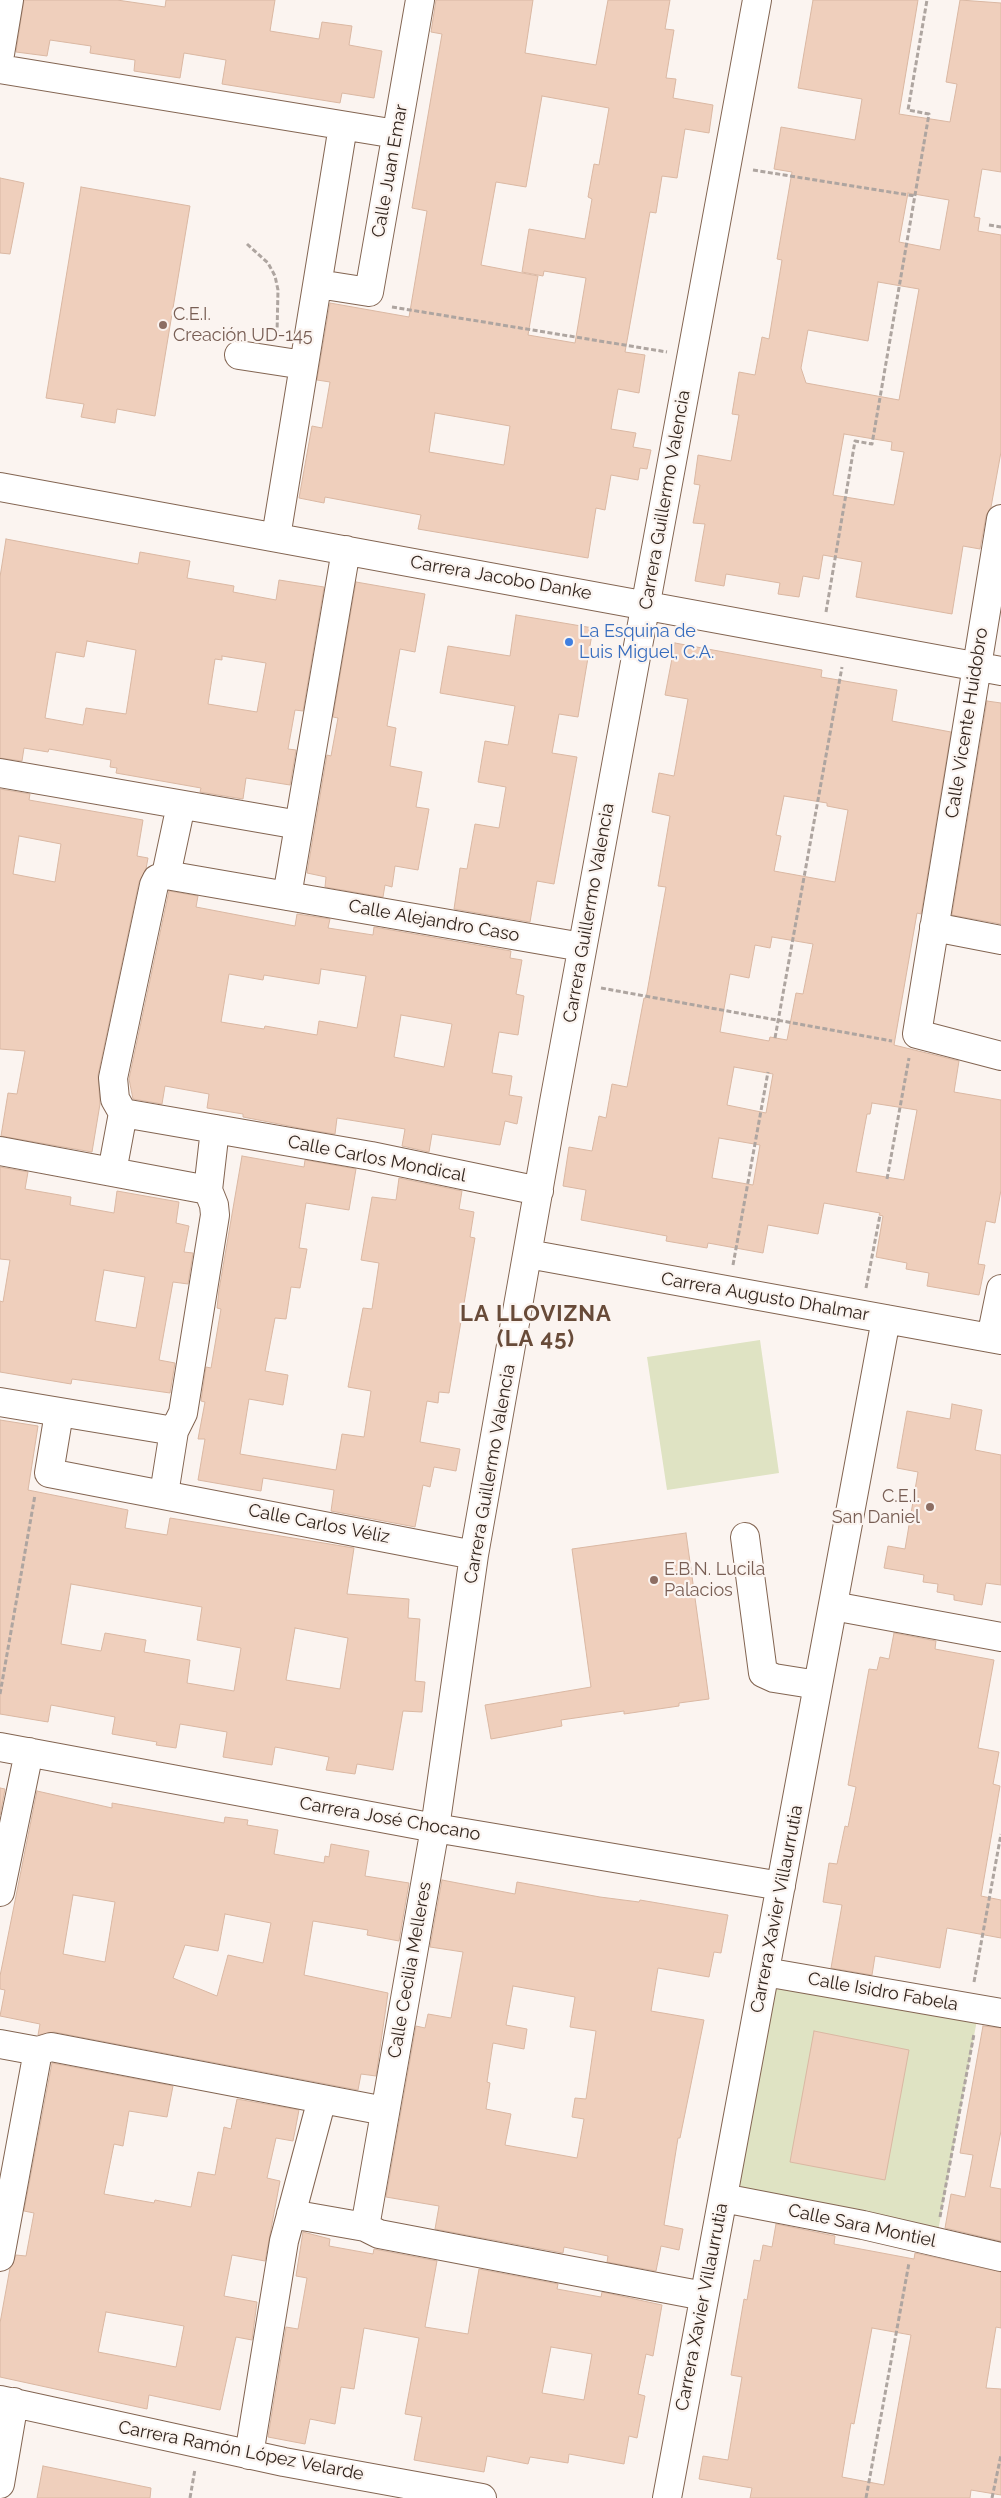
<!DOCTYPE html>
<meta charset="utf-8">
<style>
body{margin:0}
canvas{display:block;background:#fbf4f0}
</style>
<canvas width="1001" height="2498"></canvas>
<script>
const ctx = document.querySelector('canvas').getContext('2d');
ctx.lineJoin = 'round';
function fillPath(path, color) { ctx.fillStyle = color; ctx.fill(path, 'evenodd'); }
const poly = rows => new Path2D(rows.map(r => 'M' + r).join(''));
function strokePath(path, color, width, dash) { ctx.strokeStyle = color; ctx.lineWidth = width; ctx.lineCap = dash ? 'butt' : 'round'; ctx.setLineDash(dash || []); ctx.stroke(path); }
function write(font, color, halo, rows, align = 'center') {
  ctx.font = font + ' Raleway,sans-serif'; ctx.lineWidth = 4.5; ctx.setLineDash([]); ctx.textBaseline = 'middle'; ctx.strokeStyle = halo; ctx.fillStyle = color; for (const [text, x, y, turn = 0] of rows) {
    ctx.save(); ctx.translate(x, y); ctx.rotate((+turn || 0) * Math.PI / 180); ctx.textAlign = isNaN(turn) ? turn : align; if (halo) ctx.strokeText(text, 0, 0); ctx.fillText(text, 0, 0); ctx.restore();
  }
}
fillPath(poly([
 [760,1340,779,1473,667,1490,647,1357],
 [765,1972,979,2009,936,2242,723,2198]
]), '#dfe3c3');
const building = poly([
 [24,0,117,0,165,7,166,0,275,0,270,31,319,39,322,22,352,26,349,45,382,51,374,98,342,93,340,103,222,84,226,60,184,53,180,78,134,71,135,60,90,53,91,46,50,40,47,56,16,52,24,0],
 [436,0,533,0,525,53,596,65,608,0,670,0,665,29,674,30,666,78,676,79,673,98,713,105,709,133,685,129,677,178,662,176,656,213,650,212,625,352,645,355,639,393,618,389,611,429,636,433,633,447,651,450,647,469,640,468,638,480,611,475,605,510,596,508,588,558,418,529,421,515,325,497,324,503,299,498,312,426,322,428,330,382,317,380,330,303,409,317,427,211,412,208,442,34,431,32,436,0],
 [542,96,609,108,599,165,594,164,588,197,592,199,585,239,529,229,522,272,543,276,544,271,586,278,575,343,528,335,538,276,481,265,496,182,526,187,542,96],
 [435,413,510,426,504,465,429,452,435,413],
 [813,0,918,0,899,114,950,122,957,84,946,82,960,0,1001,3,1001,172,982,169,974,217,980,218,978,231,1001,235,1001,452,991,507,986,516,980,549,963,546,952,614,856,597,862,562,823,555,819,579,803,576,799,597,778,594,780,583,726,574,724,586,695,581,705,524,693,523,700,485,694,484,698,455,731,461,739,415,732,414,739,372,755,375,762,337,769,339,782,260,777,259,792,172,774,169,781,127,855,140,862,99,798,88,813,0],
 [908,193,949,200,940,250,899,242,908,193],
 [878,282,919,289,899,400,806,383,801,368,808,330,868,341,878,282],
 [844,434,892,442,891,450,904,452,894,505,833,495,844,434],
 [0,178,24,183,10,254,0,253,0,178],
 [81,187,190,206,155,416,117,409,115,423,81,417,84,404,46,398,81,187],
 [6,539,138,564,140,552,190,561,187,578,234,586,233,592,276,600,279,580,324,587,303,711,295,710,288,749,296,750,290,785,246,778,243,799,200,792,201,788,116,773,117,768,110,767,111,760,49,749,48,752,24,748,22,761,0,758,0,577,6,539],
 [87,641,136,650,126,714,86,708,83,725,45,718,56,652,84,657,87,641],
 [222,656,266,663,257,712,208,704,215,659,222,660,222,656],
 [356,582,425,594,415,652,400,649,387,726,396,728,390,766,422,772,416,807,429,809,418,870,395,866,392,887,385,885,383,897,325,887,326,877,307,873,327,755,331,756,338,718,333,717,356,582],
 [516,615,593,628,578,717,559,714,552,753,577,757,554,884,537,881,530,922,454,909,460,868,467,869,475,824,499,828,506,787,478,782,485,741,508,745,515,706,440,693,448,646,510,656,516,615],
 [675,643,822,670,821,677,897,690,892,721,951,732,921,914,917,913,894,1045,959,1061,954,1092,1001,1100,1001,1190,995,1223,986,1221,978,1264,985,1265,979,1295,927,1286,929,1273,906,1269,907,1263,876,1257,883,1216,879,1215,880,1213,824,1203,818,1234,768,1225,763,1253,708,1243,707,1248,666,1241,667,1236,581,1220,586,1190,563,1186,569,1147,592,1151,599,1116,606,1118,612,1084,627,1087,644,998,646,998,666,887,658,886,670,816,652,812,659,773,674,776,688,699,665,695,675,643],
 [784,796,827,803,827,806,848,810,835,882,774,871,781,836,776,835,784,796],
 [772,937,813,944,803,994,796,993,787,1040,770,1037,769,1041,720,1032,730,974,749,978,755,945,770,948,772,937],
 [734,1067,773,1074,766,1113,727,1105,734,1067],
 [872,1103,917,1110,904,1180,856,1172,867,1114,870,1114,872,1103],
 [719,1138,760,1145,753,1185,712,1178,719,1138],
 [987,701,1001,703,1001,924,952,915,987,701],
 [0,789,30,794,29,800,143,820,137,856,148,858,146,869,139,882,98,1075,100,1104,92,1152,1,1136,8,1093,17,1094,25,1051,0,1049,0,789],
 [19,836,61,844,55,882,13,874,19,836],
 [169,891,198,896,196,907,295,926,297,914,330,919,328,928,373,935,374,927,511,951,510,958,522,960,516,994,524,996,518,1035,499,1032,492,1073,512,1076,509,1095,522,1097,517,1124,505,1121,500,1145,432,1134,429,1152,402,1146,405,1129,337,1118,335,1134,310,1130,243,1117,243,1114,207,1108,209,1094,165,1086,162,1104,133,1099,129,1079,169,891],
 [321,969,366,976,357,1028,319,1021,317,1035,265,1026,264,1029,221,1022,229,974,263,980,264,975,319,984,321,969],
 [401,1015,452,1024,444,1067,394,1057,401,1015],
 [242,1156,304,1167,305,1160,356,1169,349,1210,306,1203,299,1248,307,1249,300,1288,291,1287,286,1319,275,1318,265,1371,288,1375,283,1405,249,1399,240,1454,336,1470,342,1434,364,1437,371,1391,348,1387,363,1308,372,1309,379,1263,361,1260,372,1197,396,1200,399,1178,462,1191,459,1209,474,1212,470,1237,475,1238,449,1393,439,1392,438,1403,427,1401,420,1442,460,1449,456,1471,434,1467,430,1487,423,1485,415,1527,331,1511,334,1490,263,1478,261,1491,198,1480,205,1439,198,1439,205,1402,201,1401,206,1367,211,1368,221,1309,217,1308,219,1290,242,1156],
 [0,1167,28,1172,25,1189,71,1197,70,1205,114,1213,117,1191,179,1202,176,1223,189,1226,184,1252,193,1253,188,1284,173,1282,159,1360,175,1363,170,1393,72,1379,71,1384,0,1372,0,1301,3,1302,10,1260,0,1259,0,1167],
 [104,1270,145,1277,136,1328,95,1321,104,1270],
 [952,1404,982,1410,975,1450,1001,1455,1001,1585,986,1583,982,1605,954,1600,954,1595,937,1592,938,1584,923,1582,924,1575,884,1568,888,1546,905,1549,918,1472,897,1468,907,1411,950,1419,952,1404],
 [0,1420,38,1426,28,1490,128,1510,125,1528,167,1535,170,1518,354,1548,347,1594,409,1599,408,1618,420,1619,415,1681,425,1682,422,1712,403,1711,393,1770,357,1764,355,1774,326,1770,329,1757,275,1747,272,1765,223,1757,227,1732,180,1724,176,1748,156,1745,157,1742,112,1734,115,1717,51,1705,48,1722,0,1714,0,1420],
 [71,1584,202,1607,197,1640,241,1648,234,1691,187,1683,190,1660,144,1652,146,1640,105,1633,101,1651,61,1644,71,1584],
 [295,1628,348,1638,340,1689,286,1680,295,1628],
 [686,1533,709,1699,679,1703,679,1706,624,1714,624,1711,561,1720,562,1726,491,1739,485,1705,591,1687,572,1549,686,1533],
 [894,1633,936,1641,935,1649,994,1660,978,1748,999,1752,993,1784,1000,1786,981,1896,1001,1900,1001,1938,947,1928,940,1968,875,1956,872,1975,831,1968,842,1905,823,1902,829,1863,837,1864,845,1826,848,1827,856,1787,848,1785,869,1669,877,1670,880,1657,889,1659,894,1633],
 [0,1788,5,1789,0,1815,0,1788],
 [37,1791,112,1808,112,1803,224,1823,225,1817,248,1820,247,1825,278,1830,274,1854,324,1863,325,1856,329,1857,331,1844,369,1851,365,1876,409,1883,399,1941,367,1935,368,1930,313,1921,304,1975,388,1993,376,2076,361,2074,358,2090,54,2032,38,2035,40,2024,0,2016,5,1990,0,1989,0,1976,37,1791],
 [73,1895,115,1902,105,1962,63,1954,73,1895],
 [225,1914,271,1923,263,1963,228,1955,217,1996,173,1978,185,1945,218,1951,225,1914],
 [442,1880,515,1894,517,1882,600,1897,639,1902,640,1900,728,1915,721,1953,714,1952,709,1977,658,1968,651,2011,704,2020,680,2138,678,2138,664,2225,683,2229,679,2250,661,2246,656,2271,607,2262,608,2256,564,2247,563,2253,435,2229,439,2206,386,2197,416,2026,425,2028,428,2014,451,2018,463,1952,430,1947,442,1880],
 [513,1986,575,1997,570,2027,596,2031,586,2099,575,2098,572,2117,584,2119,577,2158,505,2145,511,2114,486,2109,490,2083,487,2082,493,2043,524,2049,527,2029,506,2025,513,1986],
 [983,2026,1001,2028,1001,2131,990,2187,1001,2189,1001,2241,945,2228,951,2194,965,2197,973,2155,960,2153,983,2026],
 [814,2031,909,2050,885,2180,790,2162,814,2031],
 [52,2063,173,2086,167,2117,129,2111,123,2146,114,2144,104,2194,154,2203,155,2200,191,2207,198,2172,215,2175,224,2127,231,2129,237,2099,299,2110,293,2141,276,2138,267,2178,280,2181,265,2261,232,2255,224,2296,257,2302,252,2340,236,2337,220,2410,149,2395,147,2409,0,2377,0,2323,10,2268,16,2255,26,2256,34,2213,24,2211,52,2063],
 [106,2312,184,2326,176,2367,98,2352,106,2312],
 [776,2224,835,2236,834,2244,914,2259,915,2253,1001,2272,1001,2328,996,2327,986,2388,1001,2389,1001,2495,971,2490,970,2498,750,2498,752,2488,699,2479,703,2456,728,2460,742,2377,731,2375,744,2299,747,2300,754,2260,760,2261,763,2245,772,2247,776,2224],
 [872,2328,911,2335,884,2485,842,2477,851,2423,854,2424,872,2328],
 [303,2232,330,2239,329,2246,373,2254,374,2249,437,2261,425,2327,468,2334,479,2269,558,2284,557,2289,601,2297,602,2292,662,2305,653,2356,646,2354,638,2394,645,2396,637,2438,629,2436,624,2464,569,2454,568,2463,530,2457,528,2464,487,2456,484,2472,414,2460,422,2417,405,2414,419,2338,364,2328,354,2389,341,2387,335,2424,310,2419,305,2444,268,2437,286,2327,298,2329,307,2278,296,2276,303,2232],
 [551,2347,592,2354,584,2400,542,2393,551,2347],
 [43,2466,151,2488,150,2498,37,2498,43,2466]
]);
fillPath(building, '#efcfbc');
strokePath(building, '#dab8a3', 1);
const minor = poly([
 [0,54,9,0],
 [0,69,396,134],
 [318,284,369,292,420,0],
 [239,355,304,365],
 [0,487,1001,671],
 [1001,519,917,1034,1001,1056],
 [276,537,343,126],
 [0,773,299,825],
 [166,875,582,947],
 [166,875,181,805],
 [287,896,346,550],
 [934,927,1001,940],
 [123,1113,371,1156,539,1191],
 [123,1113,115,1099,113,1078,154,885,157,879,166,875],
 [0,1151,208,1190],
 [112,1172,123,1113],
 [208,1190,215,1129],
 [528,1254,1001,1340],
 [991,1338,1001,1289],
 [0,1402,174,1431],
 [59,1413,49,1473,474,1555],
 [164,1494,174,1431,183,1413,215,1215,214,1205,208,1190],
 [745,1537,763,1673,774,1678,818,1685],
 [833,1606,1001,1637],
 [0,1747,435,1828,781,1886],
 [0,1892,29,1752],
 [765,1972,1001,2013],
 [0,2044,38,2051],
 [38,2051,51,2047,385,2111],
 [723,2198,863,2225,1001,2257],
 [291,2214,365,2227,379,2234,704,2296],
 [365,2227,435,1828,474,1555,554,1102,757,0],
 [0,2257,38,2051],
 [0,2400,284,2462,482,2498],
 [249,2455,284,2241,322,2099],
 [0,2484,14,2402],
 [667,2498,886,1319]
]);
strokePath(minor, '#836552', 30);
strokePath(poly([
 [753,170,915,196],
 [989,225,1001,227],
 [247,244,268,263,275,276,278,290,277,334],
 [392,307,667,352],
 [826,612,855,441,872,444,929,114,908,110,927,0],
 [601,988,892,1041],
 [775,1038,842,667],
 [887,1179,909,1058],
 [733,1265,768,1072],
 [866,1288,880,1215],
 [0,1694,35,1495],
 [974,1982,1001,1834],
 [940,2217,974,2034],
 [190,2498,195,2469],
 [866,2498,909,2263],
 [992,2498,1001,2455]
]), '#aea5a0', 3, [5, 2.5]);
strokePath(minor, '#fff', 28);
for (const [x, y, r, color] of [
 [163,325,5,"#8d6e63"],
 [569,642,5,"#3f7fe0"],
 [930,1507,5,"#8d6e63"],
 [654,1580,5,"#8d6e63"]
]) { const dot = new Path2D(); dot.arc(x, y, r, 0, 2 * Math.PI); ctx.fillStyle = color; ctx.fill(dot); strokePath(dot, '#fbf4f0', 2); }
write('18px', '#33261e', '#fbf4f0', [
 ["Calle Juan Emar",390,171,-80],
 ["Carrera Guillermo Valencia",665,500,-80],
 ["Carrera Jacobo Danke",501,578,10],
 ["Calle Vicente Huidobro",967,723,-81],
 ["Carrera Guillermo Valencia",589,913,-80],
 ["Calle Alejandro Caso",434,921,10],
 ["Calle Carlos Mondical",377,1159,11],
 ["Carrera Augusto Dhalmar",765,1297,10],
 ["Carrera Guillermo Valencia",490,1474,-80],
 ["Calle Carlos Véliz",319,1524,11],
 ["Carrera José Chocano",390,1819,10],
 ["Carrera Xavier Villaurrutia",777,1909,-79],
 ["Calle Cecilia Melleres",410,1970,-80],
 ["Calle Isidro Fabela",883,1992,10],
 ["Calle Sara Montiel",862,2226,12],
 ["Carrera Xavier Villaurrutia",702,2307,-79],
 ["Carrera Ramón López Velarde",241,2451,11]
]);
write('18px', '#785e54', '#fbf4f0', [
 ["C.E.I.",173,315],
 ["Creación UD-145",173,336],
 ["C.E.I.",920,1497,"right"],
 ["San Daniel",920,1518,"right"],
 ["E.B.N. Lucila",664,1570],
 ["Palacios",664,1591]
], 'left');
write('18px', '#366cbe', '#fbf4f0', [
 ["La Esquina de",579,632],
 ["Luis Miguel, C.A.",579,653]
], 'left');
ctx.letterSpacing = '1px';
write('bold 22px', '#684b39', '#fbf4f0', [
 ["LA LLOVIZNA",536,1314],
 ["(LA 45)",536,1339]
]);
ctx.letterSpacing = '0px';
</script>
